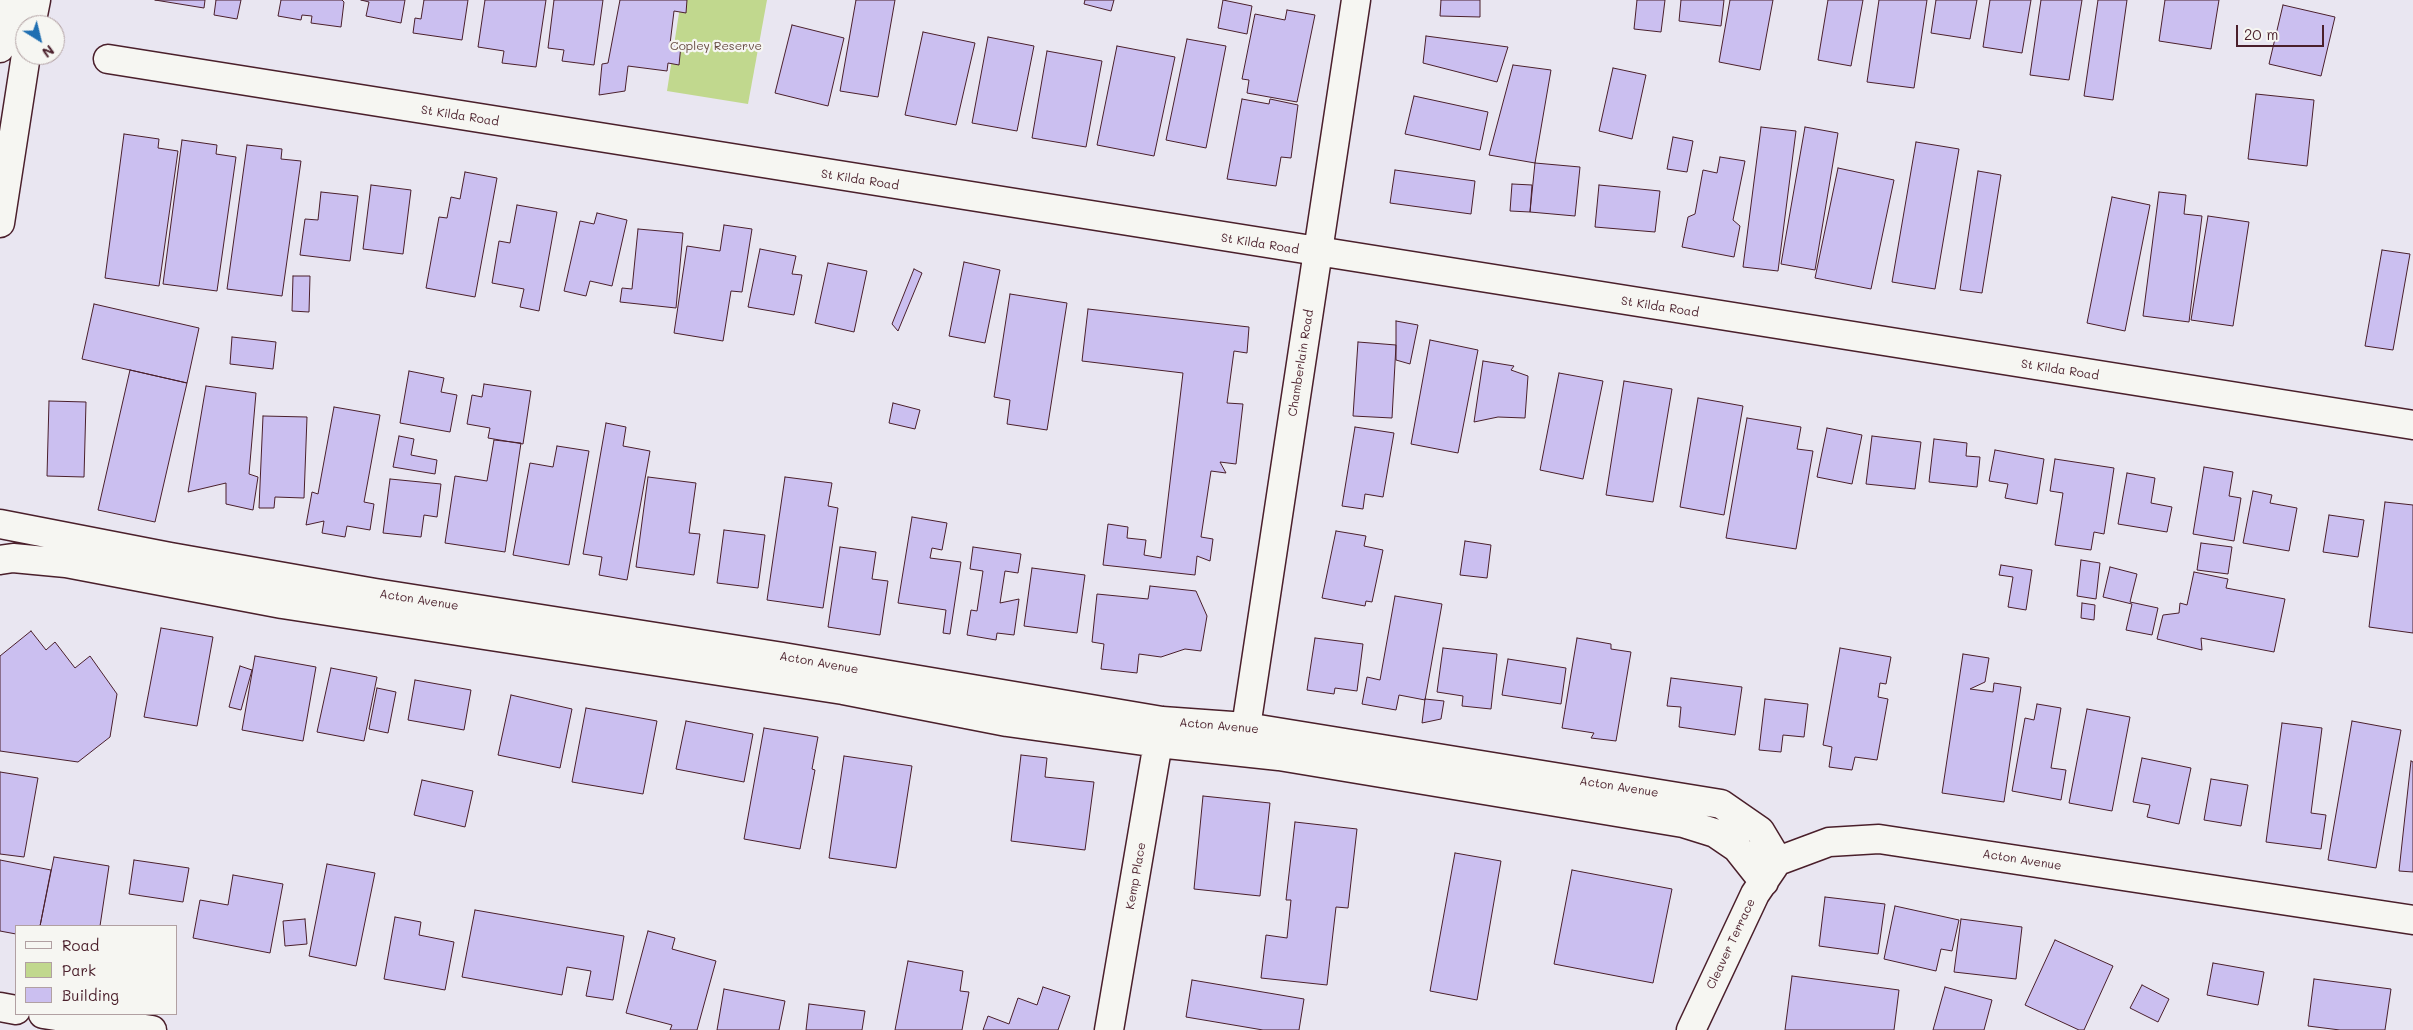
<!DOCTYPE html>
<style>
body{margin:0}
#map{position:relative;width:2413px;height:1030px;overflow:hidden;background:#e9e6f1;font-family:Mali,sans-serif}
canvas{display:block}
.legend{position:absolute;left:15px;top:925px;width:162px;height:90px;box-sizing:border-box;background:#f6f6f2;border:1px solid #b1a0a2;margin:0;padding:6px 9px;list-style:none;font-size:15px;color:#4a1f2b}
.legend li{display:flex;align-items:center;gap:10px;height:25px}
.legend b{width:25px;border:1px solid #b1a0a2}
.north{position:absolute;left:15px;top:15px;width:50px;height:50px;box-sizing:border-box;background:#f6f6f2;border:1px solid #b1a0a2;border-radius:50%;rotate:144deg;font-size:14px;font-weight:700;line-height:20px;text-align:center;color:#4a1f2b}
.north::after{content:'';display:block;margin:auto;width:18px;height:22px;background:#1f6fb2;clip-path:polygon(50% 0,100% 100%,50% 72%,0 100%)}
.scale{position:absolute;left:2236px;top:25px;width:88px;height:22px;box-sizing:border-box;border:2px solid #4a1f2b;border-top:0;padding-left:6px;font-size:15px;line-height:18px;white-space:nowrap;color:#4a1f2b;-webkit-text-stroke:4px #f6f6f2;paint-order:stroke}
</style>
<div id="map">
<canvas width="2413" height="1030"></canvas>
<ul class="legend">
<li><b style="height:6px;background:#f6f6f2"></b>Road</li>
<li><b style="height:14px;background:#c1d88e"></b>Park</li>
<li><b style="height:14px;background:#cbbff0"></b>Building</li>
</ul>
<div class="north">N</div>
<div class="scale">20 m</div>
</div>
<script>
const ctx = document.querySelector('canvas').getContext('2d');
ctx.lineJoin = 'round';
function fillPath(path, color) { ctx.fillStyle = color; ctx.fill(path, 'evenodd'); }
const poly = rows => new Path2D(rows.map(r => 'M' + r).join(''));
function strokePath(path, color, width, dash) { ctx.strokeStyle = color; ctx.lineWidth = width; ctx.lineCap = dash ? 'butt' : 'round'; ctx.setLineDash(dash || []); ctx.stroke(path); }
function write(font, color, halo, rows, align = 'center') {
  ctx.font = font + ' Mali,sans-serif'; ctx.lineWidth = 4.5; ctx.setLineDash([]); ctx.textBaseline = 'middle'; ctx.strokeStyle = halo; ctx.fillStyle = color; for (const [text, x, y, turn = 0] of rows) {
    ctx.save(); ctx.translate(x, y); ctx.rotate((+turn || 0) * Math.PI / 180); ctx.textAlign = isNaN(turn) ? turn : align; if (halo) ctx.strokeText(text, 0, 0); ctx.fillText(text, 0, 0); ctx.restore();
  }
}
fillPath(poly([
 [681,0,767,0,748,104,667,91]
]), '#c1d88e');
const building = poly([
 [155,0,205,0,204,8,155,0],
 [216,0,241,0,237,19,214,15,216,0],
 [281,0,342,0,344,2,341,27,311,23,312,16,302,15,301,20,278,16,281,0],
 [361,0,405,0,401,23,366,16,369,2,361,0],
 [424,0,468,0,462,40,413,33,415,18,421,19,424,0],
 [485,0,546,0,536,67,502,63,504,51,478,47,485,0],
 [554,0,603,0,594,65,562,61,564,50,548,48,554,0],
 [620,0,687,0,686,13,674,11,670,44,681,45,679,65,668,63,667,71,628,66,625,91,599,95,602,64,608,63,620,0],
 [856,0,895,0,878,97,840,91,856,0],
 [1085,0,1114,0,1111,11,1084,4,1085,0],
 [1223,0,1252,6,1247,34,1218,28,1223,0],
 [1441,0,1480,0,1480,17,1440,16,1441,0],
 [1637,0,1665,0,1661,32,1634,29,1637,0],
 [1681,0,1724,0,1721,26,1679,21,1681,0],
 [1730,0,1773,0,1760,70,1719,62,1730,0],
 [1828,0,1863,0,1851,66,1818,60,1828,0],
 [1879,0,1927,0,1914,88,1867,82,1879,0],
 [1936,0,1977,0,1970,39,1931,33,1936,0],
 [1990,0,2031,0,2022,53,1983,47,1990,0],
 [2041,0,2082,0,2069,80,2030,75,2041,0],
 [2098,0,2127,0,2113,100,2084,96,2098,0],
 [2165,0,2219,0,2211,49,2159,41,2165,0],
 [2283,5,2335,17,2321,76,2269,64,2283,5],
 [1287,10,1315,15,1297,102,1247,93,1249,80,1242,79,1255,14,1285,20,1287,10],
 [792,25,844,38,828,106,775,93,792,25],
 [923,32,975,43,956,125,905,115,923,32],
 [1426,36,1508,47,1497,82,1423,63,1426,36],
 [988,37,1034,46,1017,131,972,123,988,37],
 [1187,39,1226,46,1206,148,1166,140,1187,39],
 [1117,46,1175,57,1154,156,1097,145,1117,46],
 [1047,51,1102,61,1086,147,1032,138,1047,51],
 [1513,65,1551,70,1535,163,1489,155,1513,65],
 [1613,68,1646,75,1632,139,1599,131,1613,68],
 [2256,94,2314,100,2307,166,2248,159,2256,94],
 [1414,96,1488,112,1480,150,1405,134,1414,96],
 [1242,99,1269,104,1270,99,1298,105,1291,158,1281,157,1276,186,1227,179,1242,99],
 [1761,127,1796,131,1778,271,1743,267,1761,127],
 [1805,127,1838,133,1815,270,1781,264,1805,127],
 [124,134,159,139,158,148,178,151,159,286,105,278,124,134],
 [1673,137,1693,141,1687,172,1667,169,1673,137],
 [182,140,217,145,216,154,236,157,217,291,163,284,182,140],
 [1916,142,1959,149,1935,289,1892,282,1916,142],
 [247,145,282,149,281,159,301,161,282,296,227,289,247,145],
 [1720,157,1745,161,1733,220,1740,226,1734,257,1682,247,1688,217,1695,214,1703,170,1717,173,1720,157],
 [1535,163,1580,167,1575,216,1530,212,1535,163],
 [1838,168,1894,180,1871,289,1815,278,1838,168],
 [1395,170,1475,181,1471,214,1390,203,1395,170],
 [1978,171,2001,175,1982,293,1960,290,1978,171],
 [465,172,497,178,475,297,426,288,439,217,447,218,451,197,460,199,465,172],
 [1512,184,1532,185,1530,212,1510,211,1512,184],
 [371,185,411,190,403,254,363,249,371,185],
 [1599,185,1660,191,1655,232,1595,227,1599,185],
 [321,192,358,196,350,261,300,255,305,219,318,220,321,192],
 [2159,192,2186,195,2184,214,2202,216,2189,322,2143,316,2159,192],
 [2112,197,2150,205,2125,331,2087,323,2112,197],
 [517,205,557,212,539,311,520,307,524,289,492,283,499,241,510,243,517,205],
 [597,213,627,220,612,286,590,281,586,296,564,291,580,221,594,224,597,213],
 [2208,216,2249,222,2233,326,2191,320,2208,216],
 [724,225,752,229,742,292,731,291,723,341,674,333,687,246,720,251,724,225],
 [638,229,683,233,676,308,620,302,622,288,632,289,638,229],
 [760,249,796,256,792,274,802,275,794,315,748,307,760,249],
 [2382,250,2410,254,2393,350,2365,346,2382,250],
 [964,262,1000,270,985,343,949,336,964,262],
 [828,263,867,271,854,332,815,323,828,263],
 [914,269,922,273,898,331,892,324,914,269],
 [293,276,310,276,309,312,292,311,293,276],
 [1010,294,1067,303,1047,430,1007,424,1010,400,994,397,1010,294],
 [94,304,199,328,187,383,82,359,94,304],
 [1088,309,1249,327,1247,353,1234,351,1227,403,1243,404,1236,464,1220,462,1226,473,1211,471,1201,537,1213,539,1210,561,1197,556,1195,575,1103,565,1108,524,1128,527,1127,538,1146,540,1144,555,1161,558,1183,373,1082,361,1088,309],
 [1396,321,1418,325,1410,364,1396,360,1396,321],
 [232,337,276,342,273,369,230,364,232,337],
 [1430,340,1478,350,1458,453,1411,444,1430,340],
 [1358,342,1396,345,1392,418,1353,416,1358,342],
 [1483,361,1514,366,1511,370,1528,376,1525,418,1498,417,1474,422,1483,361],
 [130,370,187,383,155,522,98,510,130,370],
 [409,371,444,378,441,392,457,395,450,432,400,423,409,371],
 [1559,373,1603,381,1583,479,1540,470,1559,373],
 [1624,381,1672,389,1653,502,1606,495,1624,381],
 [484,384,531,391,523,444,488,438,490,428,467,424,472,395,482,397,484,384],
 [206,386,256,393,249,474,258,477,253,510,226,504,226,483,188,492,206,386],
 [1698,398,1743,406,1724,515,1680,507,1698,398],
 [49,401,86,402,84,477,47,476,49,401],
 [893,403,920,410,915,429,889,423,893,403],
 [334,407,380,415,364,502,374,504,370,530,347,526,345,537,322,533,324,521,306,525,312,492,318,494,334,407],
 [263,416,307,417,304,498,275,497,274,508,259,508,263,416],
 [1747,418,1801,427,1797,449,1813,451,1796,549,1726,538,1747,418],
 [606,423,626,427,623,446,650,451,627,580,599,575,602,557,583,554,606,423],
 [1355,427,1394,433,1383,497,1365,494,1363,509,1342,506,1355,427],
 [1827,428,1862,435,1852,484,1817,477,1827,428],
 [399,436,414,439,411,455,437,460,435,474,393,467,399,436],
 [1872,436,1921,442,1915,489,1866,484,1872,436],
 [1934,439,1967,443,1966,456,1980,457,1977,487,1929,482,1934,439],
 [494,440,521,443,505,552,445,543,455,476,487,481,494,440],
 [557,446,589,451,569,565,513,555,530,463,553,467,557,446],
 [1995,450,2044,459,2037,504,2005,498,2008,484,1989,481,1995,450],
 [2055,459,2114,468,2104,534,2094,532,2091,550,2055,545,2063,493,2050,491,2055,459],
 [2204,467,2233,472,2229,496,2241,498,2234,541,2193,534,2204,467],
 [2127,473,2155,478,2151,503,2172,507,2167,532,2118,524,2127,473],
 [648,477,696,483,689,533,700,534,694,575,636,567,648,477],
 [785,477,832,483,828,506,838,508,823,608,767,600,785,477],
 [390,479,441,484,437,517,424,515,421,537,383,533,390,479],
 [2253,491,2272,495,2270,503,2297,508,2289,551,2243,543,2253,491],
 [2385,502,2413,505,2413,633,2369,627,2385,502],
 [2329,515,2364,520,2358,557,2323,552,2329,515],
 [912,517,947,523,942,550,932,548,930,558,961,562,950,634,943,633,946,610,898,603,912,517],
 [724,530,765,535,758,588,717,583,724,530],
 [1336,531,1366,536,1364,546,1383,550,1372,602,1366,601,1365,606,1322,598,1336,531],
 [1465,541,1491,545,1487,578,1460,575,1465,541],
 [2201,543,2232,547,2228,574,2197,570,2201,543],
 [840,547,876,552,872,579,888,581,880,635,828,627,840,547],
 [973,547,1021,554,1018,573,1005,571,1000,603,1019,599,1014,635,997,633,996,640,967,635,971,610,977,611,983,571,970,569,973,547],
 [2081,560,2100,563,2096,599,2077,596,2081,560],
 [2001,565,2032,570,2026,610,2008,607,2013,577,1999,575,2001,565],
 [2110,567,2137,574,2130,602,2158,608,2152,635,2126,630,2132,604,2103,597,2110,567],
 [1032,568,1085,575,1077,633,1024,626,1032,568],
 [2194,572,2228,579,2226,588,2285,599,2274,652,2201,638,2202,650,2157,639,2163,615,2179,613,2180,603,2187,605,2194,572],
 [1150,586,1196,591,1207,616,1201,651,1185,649,1161,657,1139,654,1137,673,1101,669,1104,644,1092,642,1097,594,1148,599,1150,586],
 [1395,596,1442,604,1425,700,1399,695,1396,710,1362,704,1367,677,1380,680,1395,596],
 [2082,603,2095,605,2094,620,2081,618,2082,603],
 [161,628,213,637,197,726,144,717,161,628],
 [31,631,46,650,55,642,75,668,90,656,117,694,110,737,78,762,0,751,0,656,31,631],
 [1315,638,1363,644,1357,691,1335,688,1334,694,1307,690,1315,638],
 [1577,638,1611,644,1611,649,1631,652,1616,741,1591,738,1594,733,1562,728,1577,638],
 [1443,648,1497,654,1491,709,1462,706,1463,696,1437,692,1443,648],
 [1840,648,1891,657,1886,684,1880,683,1878,697,1888,699,1877,760,1855,757,1852,770,1829,767,1832,747,1823,745,1840,648],
 [1963,654,1989,658,1985,682,1970,689,1993,692,1994,683,2021,687,2004,802,1942,793,1963,654],
 [255,656,316,667,303,741,242,730,255,656],
 [1508,659,1566,668,1561,704,1502,695,1508,659],
 [240,666,252,670,241,710,229,707,240,666],
 [331,668,377,677,364,741,317,732,331,668],
 [1671,678,1742,687,1735,735,1679,727,1681,707,1667,706,1671,678],
 [415,680,471,690,464,730,408,720,415,680],
 [377,688,396,692,388,733,369,729,377,688],
 [511,695,572,709,560,768,498,755,511,695],
 [1425,699,1444,701,1441,719,1422,723,1425,699],
 [1765,699,1808,704,1804,737,1783,735,1781,752,1759,750,1765,699],
 [2037,704,2061,708,2051,768,2066,770,2061,800,2012,791,2025,718,2034,720,2037,704],
 [586,708,657,721,643,794,572,782,586,708],
 [2087,709,2130,717,2112,811,2069,803,2087,709],
 [686,721,753,734,744,782,676,769,686,721],
 [2352,721,2401,730,2376,868,2328,860,2352,721],
 [2282,723,2322,728,2311,813,2326,815,2321,849,2266,842,2282,723],
 [764,728,818,737,812,769,815,770,800,849,744,839,764,728],
 [1021,755,1047,758,1045,777,1094,782,1085,850,1011,841,1021,755],
 [844,756,912,766,896,868,829,858,844,756],
 [2142,758,2191,768,2179,824,2147,817,2150,805,2133,802,2142,758],
 [2411,761,2413,762,2413,872,2399,871,2411,761],
 [0,772,38,778,24,857,0,854,0,772],
 [2211,779,2248,785,2241,826,2204,820,2211,779],
 [422,780,473,791,465,827,414,815,422,780],
 [1203,796,1270,803,1260,896,1194,889,1203,796],
 [1295,822,1357,829,1348,908,1336,907,1327,985,1261,978,1266,935,1287,938,1291,900,1286,900,1295,822],
 [1455,853,1501,861,1477,1000,1430,991,1455,853],
 [54,857,109,866,100,926,40,926,54,857],
 [0,860,51,870,40,926,16,926,16,934,0,931,0,860],
 [134,860,189,868,183,902,129,894,134,860],
 [327,864,375,873,356,966,309,956,327,864],
 [1572,870,1672,889,1653,983,1554,964,1572,870],
 [233,875,283,884,270,953,193,938,200,900,228,905,233,875],
 [1825,897,1885,904,1878,954,1819,946,1825,897],
 [1895,906,1959,920,1952,951,1941,949,1936,971,1884,959,1895,906],
 [475,910,624,936,613,1000,586,996,591,971,567,967,562,995,462,977,475,910],
 [395,917,421,922,419,935,454,942,445,990,384,979,395,917],
 [305,919,307,944,285,946,283,921,305,919],
 [1961,919,2022,927,2016,979,1954,972,1961,919],
 [648,931,675,938,672,949,716,961,697,1030,670,1030,672,1025,626,1013,648,931],
 [2055,940,2113,966,2084,1030,2079,1030,2025,1005,2055,940],
 [908,961,963,971,960,991,969,992,962,1030,895,1030,908,961],
 [2213,963,2264,972,2258,1005,2207,995,2213,963],
 [1792,976,1899,990,1894,1030,1785,1030,1792,976],
 [2314,979,2391,989,2385,1030,2340,1030,2308,1026,2314,979],
 [1192,980,1304,999,1299,1030,1263,1030,1186,1017,1192,980],
 [2142,985,2169,999,2158,1022,2130,1008,2142,985],
 [1043,987,1070,996,1058,1030,983,1030,988,1016,1009,1024,1018,998,1037,1005,1043,987],
 [1945,987,1992,1000,1984,1030,1933,1030,1945,987],
 [724,989,785,1001,779,1030,717,1030,724,989],
 [809,1004,865,1011,862,1030,806,1030,809,1004]
]);
fillPath(building, '#cbbff0');
strokePath(building, '#4a1f2b', 1);
const minor = poly([
 [0,36,25,41],
 [108,59,2413,425],
 [0,524,170,557,375,593,783,657,1162,721,1246,727,1721,804,1760,831,1778,861],
 [0,560,13,558,66,563,282,604,843,690,1007,722,1158,743,1279,756,1683,823,1715,833,1737,848,1764,882],
 [1246,727,1356,0],
 [1778,861,1829,842,1879,839,2413,920],
 [0,1007,16,1010],
 [43,1014,152,1030],
 [1109,1030,1161,725],
 [1691,1030,1755,894,1774,866]
]);
const tertiary = poly([
 [31,25,36,0],
 [0,48,8,0],
 [0,223,26,55]
]);
strokePath(minor, '#4a1f2b', 31);
strokePath(tertiary, '#4a1f2b', 31);
strokePath(minor, '#f6f6f2', 28);
strokePath(tertiary, '#f6f6f2', 28);
write('12px', '#684d44', '#f6f6f2', [
 ["Copley Reserve",716,46]
]);
write('12px', '#4a1f2b', '#f6f6f2', [
 ["St Kilda Road",460,116,9],
 ["St Kilda Road",860,180,9],
 ["St Kilda Road",1260,244,9],
 ["St Kilda Road",1660,307,9],
 ["Chamberlain Road",1301,363,-81],
 ["St Kilda Road",2060,370,9],
 ["Acton Avenue",419,600,9],
 ["Acton Avenue",819,663,10],
 ["Acton Avenue",1219,726,5],
 ["Acton Avenue",1619,787,9],
 ["Acton Avenue",2022,860,9],
 ["Kemp Place",1136,876,-80],
 ["Cleaver Terrace",1731,944,-65]
]);
</script>
